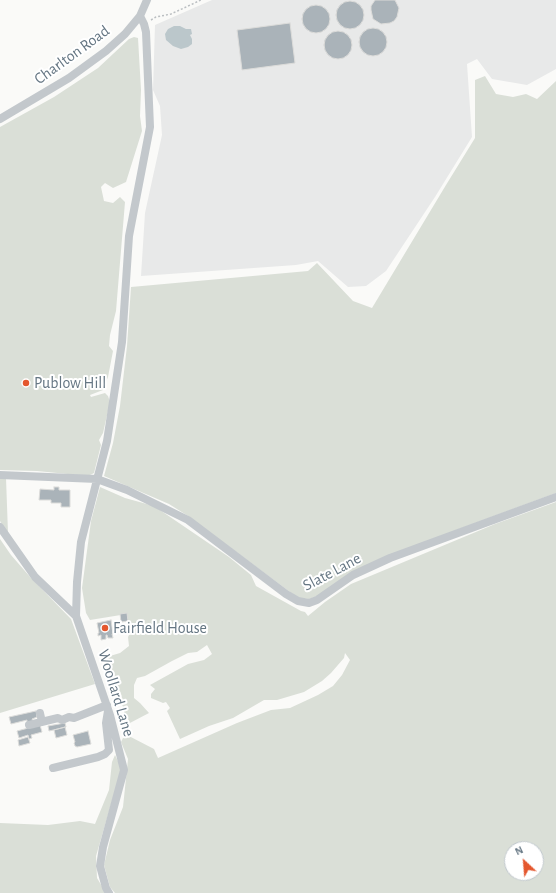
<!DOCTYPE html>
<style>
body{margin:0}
#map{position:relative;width:556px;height:893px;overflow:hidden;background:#fafaf8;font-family:"Alegreya Sans",sans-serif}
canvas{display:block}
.north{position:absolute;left:504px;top:841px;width:40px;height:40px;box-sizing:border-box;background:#fff;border:1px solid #c1c8cd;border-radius:50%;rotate:334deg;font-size:11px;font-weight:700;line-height:16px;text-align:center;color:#657683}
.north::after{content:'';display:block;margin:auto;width:14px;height:18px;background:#e4572e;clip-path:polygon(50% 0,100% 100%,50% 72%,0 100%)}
</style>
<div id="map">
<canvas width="556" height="893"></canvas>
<div class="north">N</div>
</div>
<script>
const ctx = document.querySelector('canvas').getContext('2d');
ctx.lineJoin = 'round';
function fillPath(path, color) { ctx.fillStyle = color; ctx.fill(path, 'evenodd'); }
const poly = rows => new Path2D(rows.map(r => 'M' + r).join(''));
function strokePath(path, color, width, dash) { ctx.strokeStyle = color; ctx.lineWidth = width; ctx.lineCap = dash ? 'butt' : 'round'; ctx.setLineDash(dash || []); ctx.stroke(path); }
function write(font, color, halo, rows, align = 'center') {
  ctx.font = font + ' "Alegreya Sans",sans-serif'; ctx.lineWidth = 4; ctx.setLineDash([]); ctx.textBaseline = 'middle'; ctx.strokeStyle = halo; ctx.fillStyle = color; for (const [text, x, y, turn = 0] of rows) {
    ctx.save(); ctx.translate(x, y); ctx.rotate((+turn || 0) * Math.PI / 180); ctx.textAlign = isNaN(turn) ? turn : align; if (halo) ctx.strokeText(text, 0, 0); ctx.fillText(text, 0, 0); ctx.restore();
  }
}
fillPath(poly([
 [212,0,556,0,556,69,527,85,492,79,477,59,467,64,472,137,435,197,386,271,366,286,348,287,318,261,296,265,141,276,145,213,162,135,160,106,153,90,155,25]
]), '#e8e9e9');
fillPath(poly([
 [134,37,138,38,141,90,140,116,142,131,126,182,113,188,105,183,101,187,104,201,113,203,120,197,125,202,116,311,110,335,109,346,113,351,108,377,103,390,90,395,91,397,105,393,108,396,110,402,103,433,99,440,101,445,94,473,88,476,37,471,0,470,0,127,54,97,98,68,129,39],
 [485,76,496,94,513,97,526,94,537,99,556,81,556,493,389,555,315,597,309,599,298,598,188,516,169,504,104,476,113,443,120,406,127,346,131,287,308,271,317,263,353,301,372,308,446,185,475,138,475,80],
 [0,477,6,478,8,533,0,521],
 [100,487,125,498,154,506,229,557,251,575,256,586,301,611,305,612,308,616,325,602,351,584,495,524,556,502,556,893,115,893,110,887,104,865,110,840,123,807,128,759,121,742,125,734,154,749,158,758,237,723,271,710,290,708,318,695,333,686,342,675,350,660,345,653,344,658,331,673,322,681,304,692,277,700,264,700,233,718,209,726,180,739,167,711,170,708,166,702,163,703,151,698,151,694,155,689,150,685,188,664,204,660,212,654,207,645,197,652,188,653,172,661,145,676,137,678,134,685,134,698,140,703,149,713,128,724,124,718,124,709,113,685,113,675,104,660,110,656,120,653,129,646,128,637,130,633,127,614,90,620,86,613,82,588,91,521],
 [512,849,536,849,536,873,512,873],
 [0,539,11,555,31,578,71,619,95,684,0,713],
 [115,755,121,767,119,777,96,856,97,878,106,893,0,893,0,823,48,825,80,821,95,824,109,790,112,762]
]), '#dadfd7');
fillPath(poly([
 [174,26,180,26,186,29,191,29,192,34,190,35,192,39,192,44,188,47,181,49,173,46,166,40,165,34,168,29]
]), '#bbc7cb');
const building = poly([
 [375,0,395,0,399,8,397,17,394,21,390,23,381,24,373,19,371,10,371,6,375,0],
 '336 15a14 14 0 1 1 28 0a14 14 0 1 1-28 0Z',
 '302 19a14 14 0 1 1 28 0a14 14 0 1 1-28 0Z',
 [290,23,295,63,242,70,237,30,290,23],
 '359 42a14 14 0 1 1 28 0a14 14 0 1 1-28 0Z',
 '324 45a14 14 0 1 1 28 0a14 14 0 1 1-28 0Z',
 [54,487,59,487,59,490,70,490,70,507,61,507,61,503,51,503,51,500,39,500,40,489,54,490,54,487],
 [127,613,128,621,121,622,120,614,127,613],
 [111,620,113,634,112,634,113,638,108,638,107,635,106,635,106,639,101,640,101,635,98,636,98,633,99,633,97,623,111,620],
 [36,711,37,717,32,719,33,722,27,723,27,720,11,724,9,717,36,711],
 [65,723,66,727,49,731,48,726,65,723],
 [40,725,42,732,31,735,32,738,29,739,28,735,19,738,17,731,40,725],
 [65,727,67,735,56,738,54,730,65,727],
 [88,731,91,744,77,747,75,746,74,743,75,742,73,735,88,731],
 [28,737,30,743,19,746,18,740,28,737]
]);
fillPath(building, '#aab3b9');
strokePath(building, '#dcdcda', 1);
strokePath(poly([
 [151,20,156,17,171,14,201,0]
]), '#bbbfc2', 1.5, [2, 2]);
strokePath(poly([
 [0,119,69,78,106,51,125,34,140,16,147,0],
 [0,475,97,479,127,490,188,520,286,594,298,601,309,603,317,600,353,575,390,558,556,497],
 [0,527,35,577,76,616,110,715,124,770,103,847,100,866,106,888,109,893],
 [76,616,77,582,81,542,107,441,122,342,129,236,150,127,146,32,144,24,140,16],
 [40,713,42,722],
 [29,725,58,718,62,720,69,717,74,718,107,705],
 [53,768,98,757,105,754,109,750,106,723,108,711]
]), '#c3c8cc', 8);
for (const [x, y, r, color] of [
 [26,383,4,"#e4572e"],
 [105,628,4,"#e4572e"]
]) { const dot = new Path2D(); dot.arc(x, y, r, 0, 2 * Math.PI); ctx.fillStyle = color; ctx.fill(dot); strokePath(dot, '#fff', 1.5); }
write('16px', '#657683', '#fff', [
 ["Charlton Road",72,55,-36],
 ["Slate Lane",332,572,-28],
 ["Woollard Lane",116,693,73]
]);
write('16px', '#657683', '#fff', [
 ["Publow Hill",34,383],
 ["Fairfield House",113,628]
], 'left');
</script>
